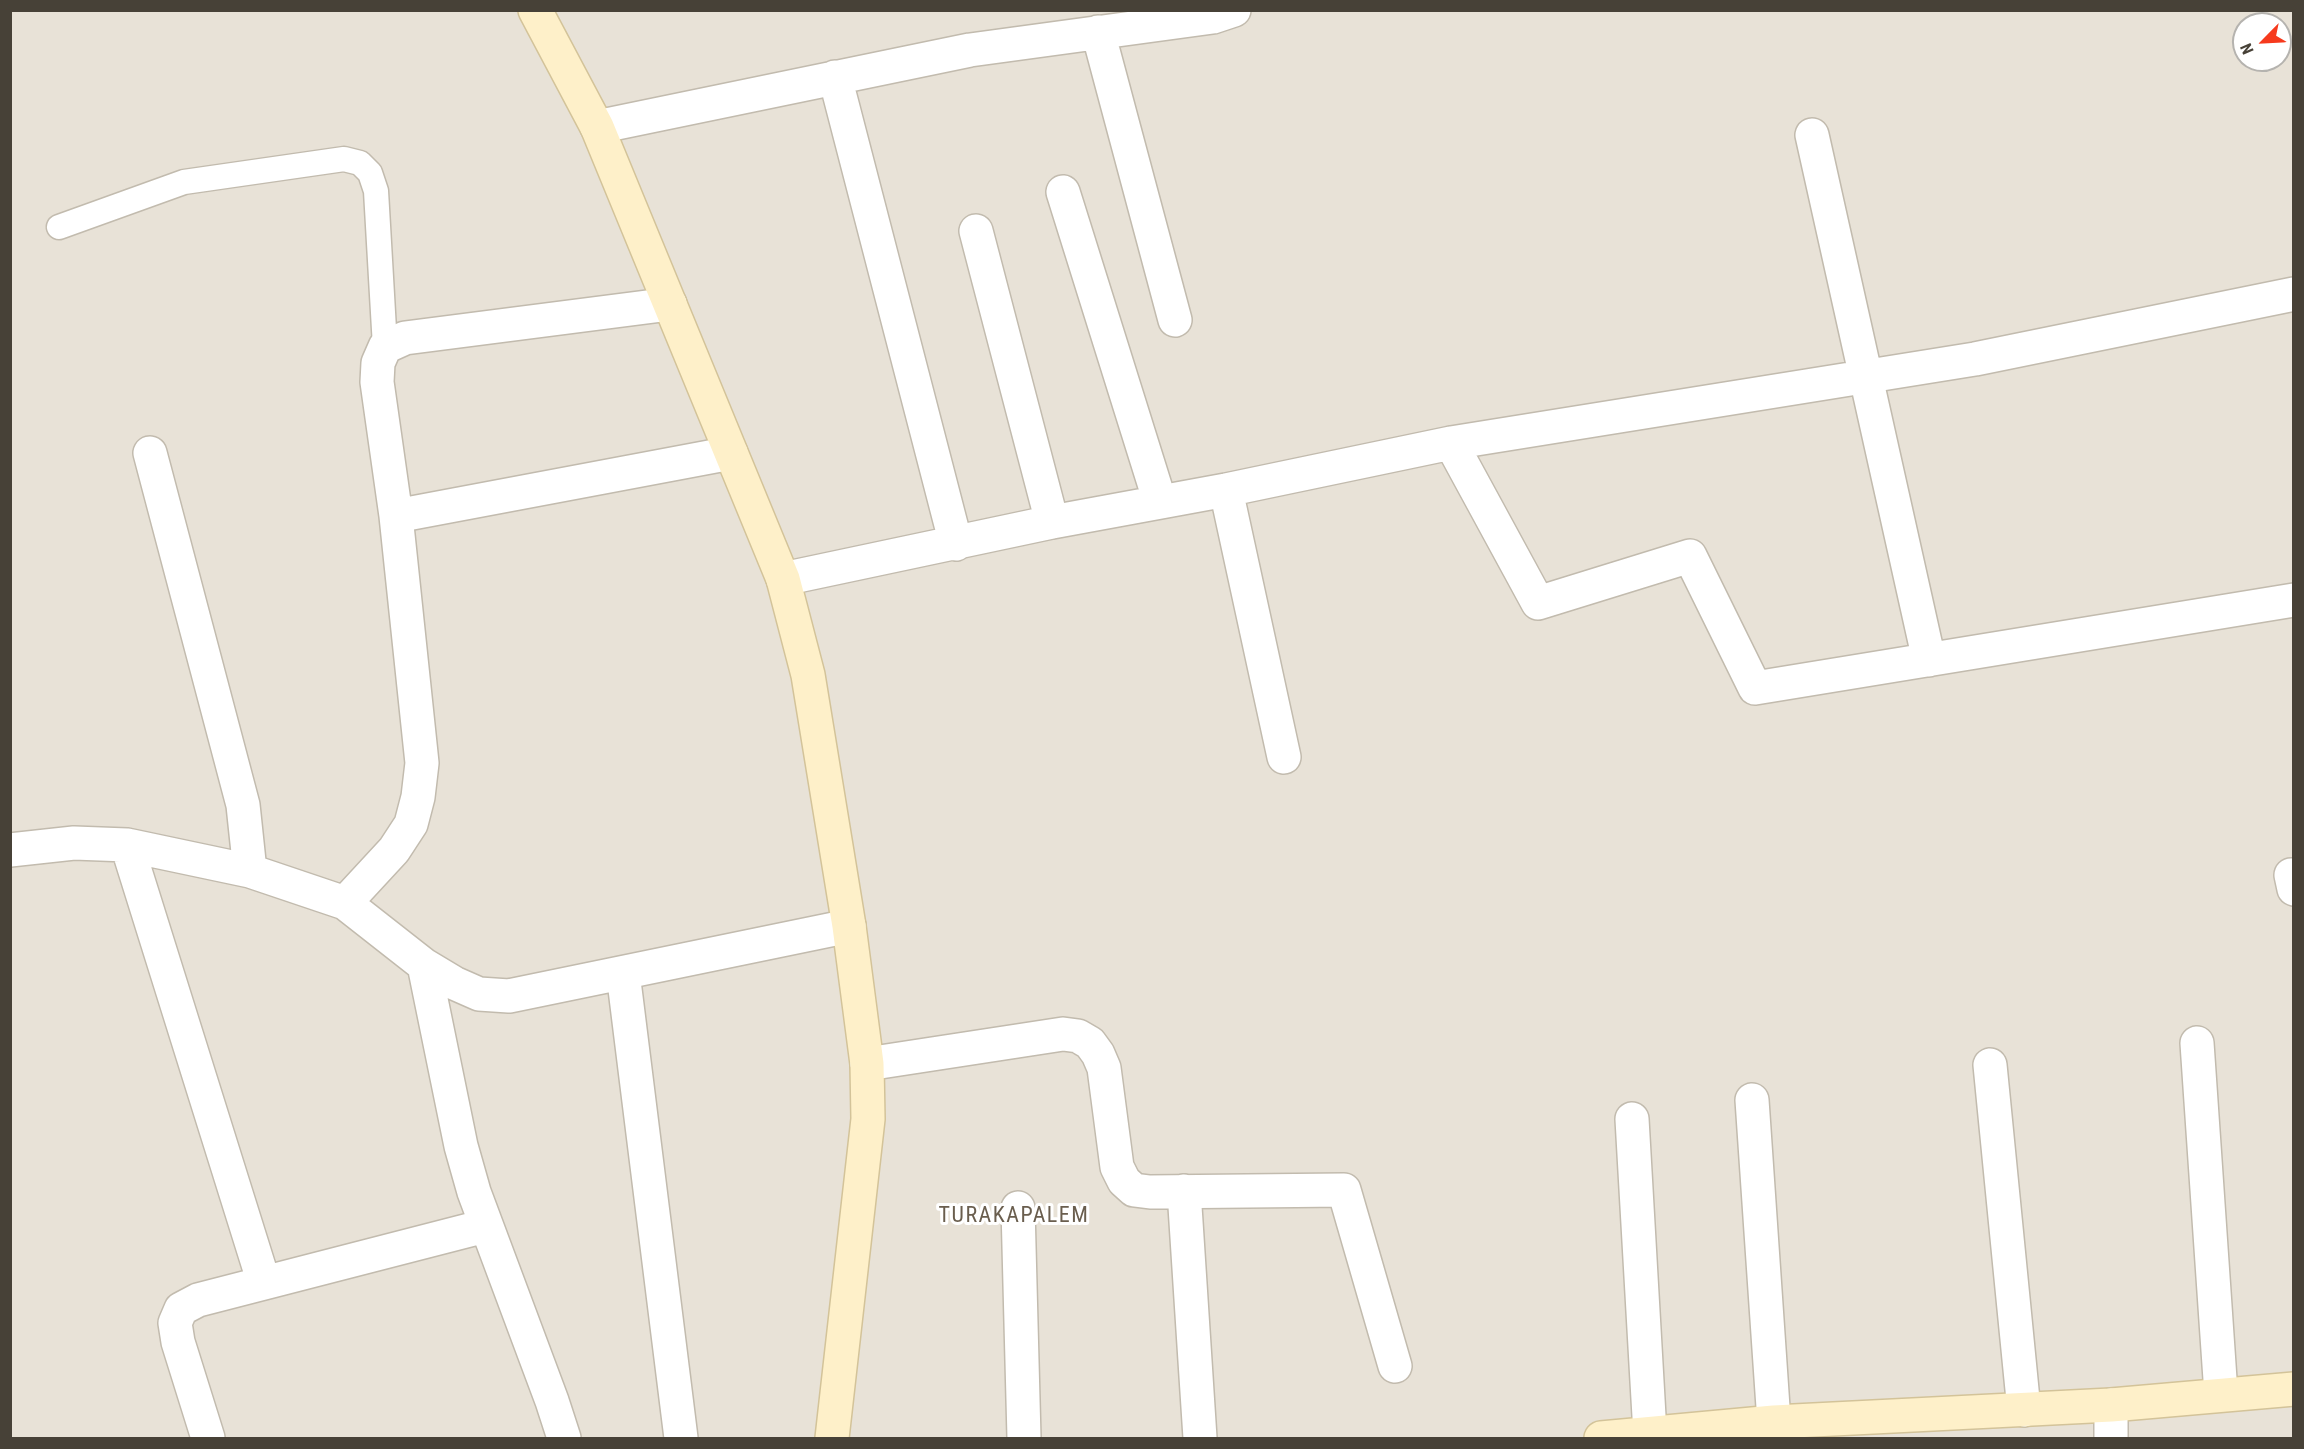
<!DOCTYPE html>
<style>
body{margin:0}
#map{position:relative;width:2304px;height:1449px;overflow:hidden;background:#f4f0e8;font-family:"Roboto Condensed",sans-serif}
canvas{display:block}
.frame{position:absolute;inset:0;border:12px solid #474137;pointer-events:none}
.north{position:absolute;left:2232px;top:12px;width:60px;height:60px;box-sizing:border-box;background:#fff;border:2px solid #b5b3af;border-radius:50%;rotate:246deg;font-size:16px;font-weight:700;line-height:24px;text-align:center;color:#474137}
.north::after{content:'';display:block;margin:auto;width:21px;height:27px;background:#f63a1d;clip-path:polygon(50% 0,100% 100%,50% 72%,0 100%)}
</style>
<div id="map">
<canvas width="2304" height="1449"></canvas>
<div class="frame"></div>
<div class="north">N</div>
</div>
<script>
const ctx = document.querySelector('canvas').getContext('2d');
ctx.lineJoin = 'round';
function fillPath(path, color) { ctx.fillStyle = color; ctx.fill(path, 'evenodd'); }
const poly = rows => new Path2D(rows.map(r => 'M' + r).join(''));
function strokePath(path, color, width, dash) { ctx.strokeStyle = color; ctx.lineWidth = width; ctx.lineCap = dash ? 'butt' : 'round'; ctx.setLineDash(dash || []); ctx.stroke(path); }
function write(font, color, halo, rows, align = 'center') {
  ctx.font = font + ' "Roboto Condensed",sans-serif'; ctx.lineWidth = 6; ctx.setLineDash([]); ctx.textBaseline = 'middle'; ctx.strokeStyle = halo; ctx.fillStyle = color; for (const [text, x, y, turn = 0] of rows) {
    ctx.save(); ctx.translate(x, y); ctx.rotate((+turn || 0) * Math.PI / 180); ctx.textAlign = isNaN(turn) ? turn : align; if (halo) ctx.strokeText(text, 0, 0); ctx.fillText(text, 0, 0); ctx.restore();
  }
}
fillPath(poly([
 [11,11,2293,11,2293,1438,11,1438],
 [2244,24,2280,24,2280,60,2244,60]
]), '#e8e2d7');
const lane = poly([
 [59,227,184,182,344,159,360,163,370,173,376,191,385,347]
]);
const street = poly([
 [1098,32,1175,320],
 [835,77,956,544],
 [597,127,970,50,1213,17,1234,10],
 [1812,135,1929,660],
 [1063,192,1160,502],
 [976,231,1052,522],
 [1451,443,1538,603,1690,556,1755,688,2294,600],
 [150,453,243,805,250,871],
 [1226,490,1284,757],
 [396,516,731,453],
 [783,579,1052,522,1226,490,1451,443,1975,359,2294,294],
 [127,845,264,1283],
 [10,850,74,843,127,845,250,871,345,903,424,965,454,983,479,994,509,996,849,926],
 [2294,875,2291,875,2294,889],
 [345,903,394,850,411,824,418,797,422,763,396,516,377,382,378,363,385,347,405,338,670,304],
 [424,965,461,1146,474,1192,552,1401,564,1438],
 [623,973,681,1438],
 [2197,1043,2221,1394],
 [867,1064,1063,1034,1078,1036,1090,1043,1098,1054,1104,1068,1117,1167,1124,1181,1134,1190,1150,1192,1344,1190,1395,1366],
 [1990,1065,2024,1410],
 [1752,1100,1774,1422],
 [1632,1119,1650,1434],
 [1184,1191,1200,1438],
 [1018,1208,1024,1438],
 [2111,1405,2111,1438],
 [208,1438,178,1342,175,1323,181,1309,198,1300,485,1226]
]);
const secondary = poly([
 [535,10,597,127,783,579,808,675,849,926,867,1064,868,1119,832,1438],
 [1601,1438,1774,1422,2111,1405,2294,1389]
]);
strokePath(lane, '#c2bbae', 27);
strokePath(street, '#c2bbae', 36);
strokePath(secondary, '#d3c399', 36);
strokePath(lane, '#fff', 24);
strokePath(street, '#fff', 33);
strokePath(secondary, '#fef0c9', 33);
ctx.letterSpacing = '1.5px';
write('22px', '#6a5e4e', '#fff', [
 ["TURAKAPALEM",1014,1216]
]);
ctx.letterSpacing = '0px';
</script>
